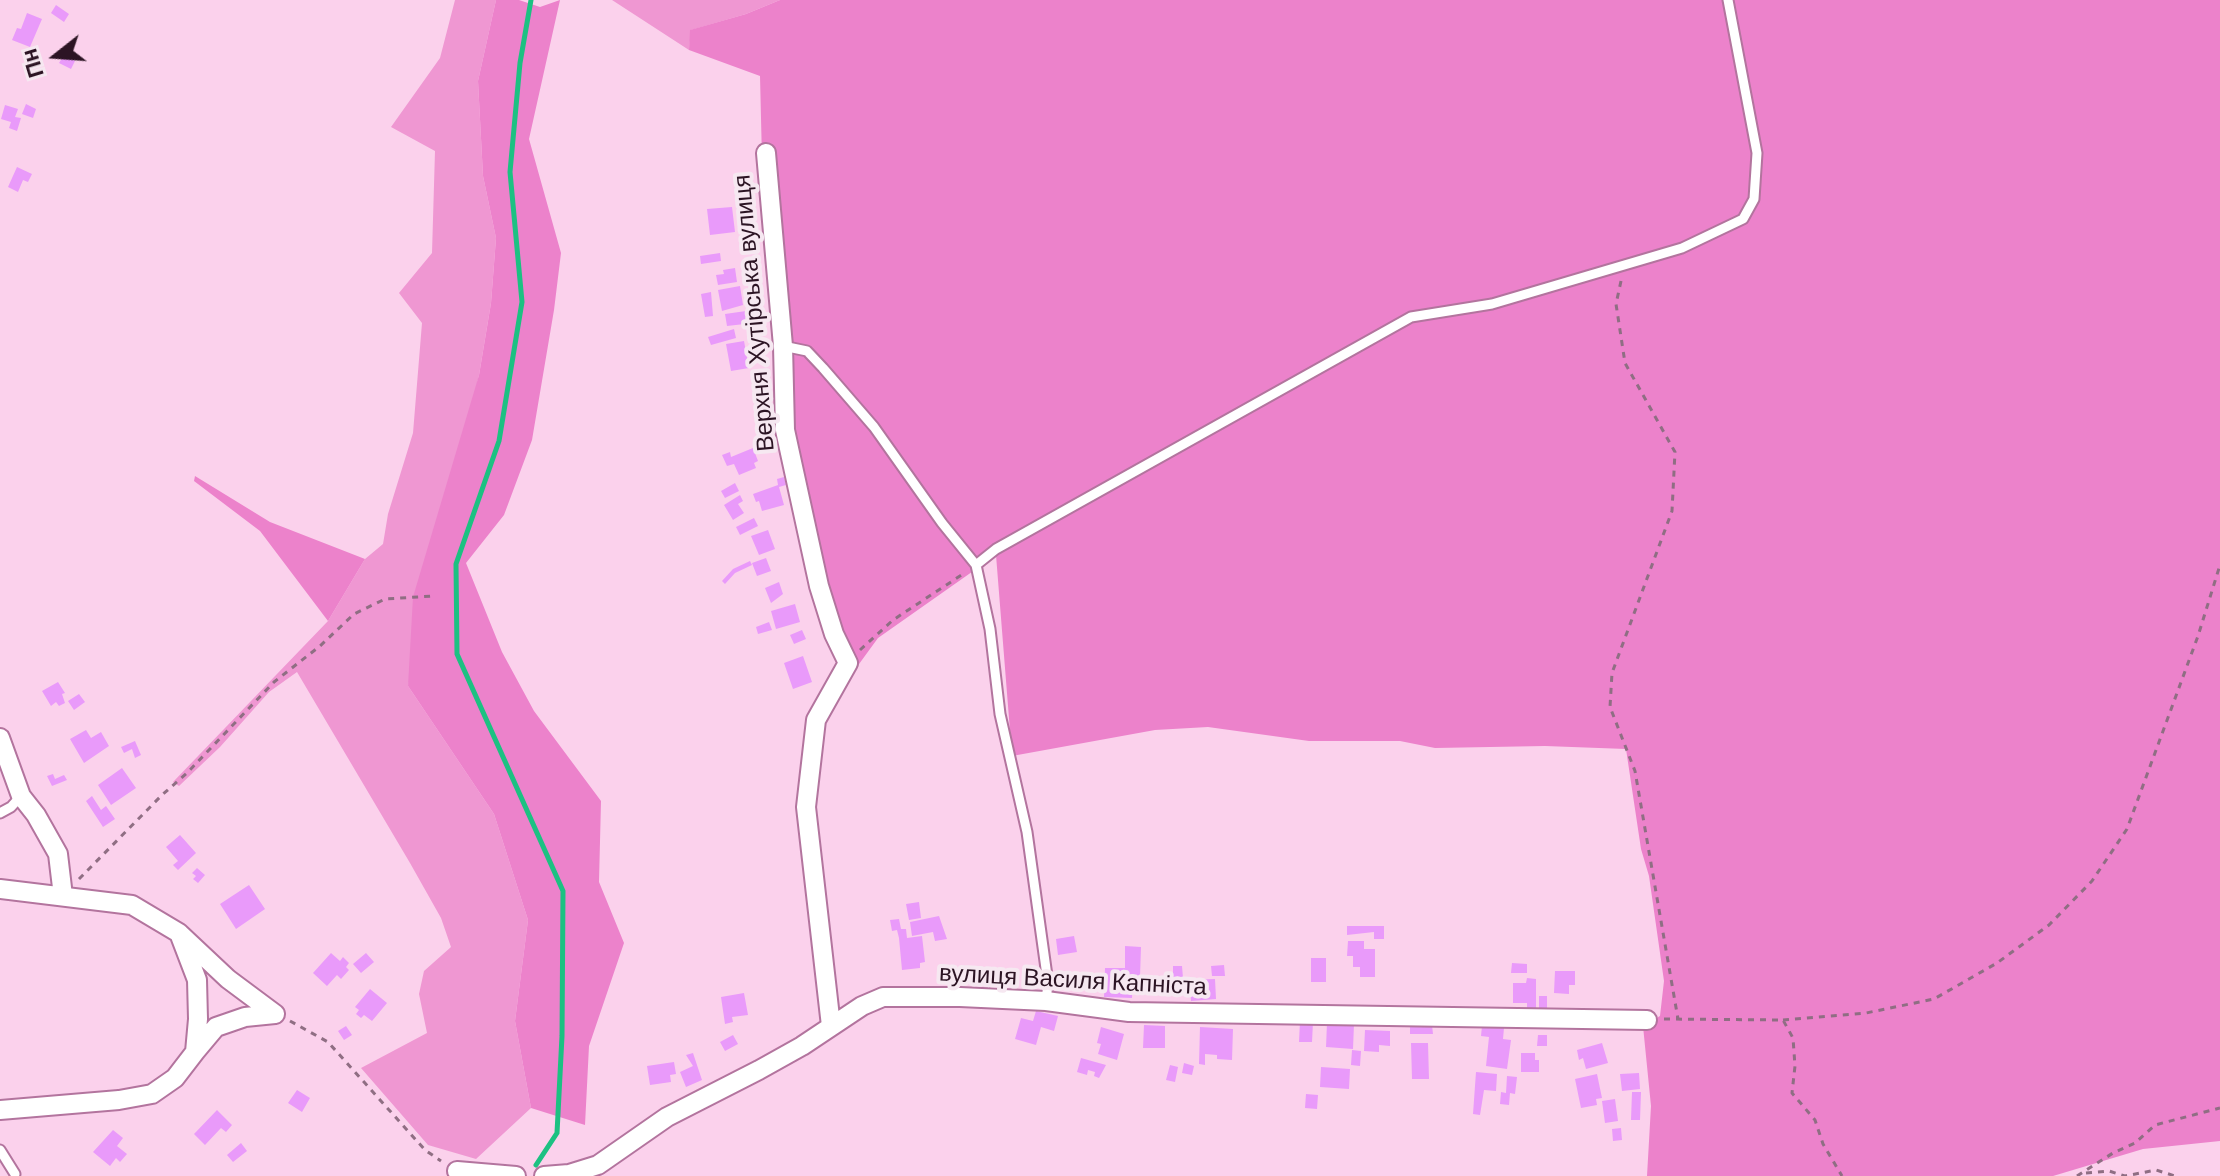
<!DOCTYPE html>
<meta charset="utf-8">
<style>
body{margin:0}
#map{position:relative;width:2220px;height:1176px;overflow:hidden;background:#fbd1ec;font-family:Helvetica,sans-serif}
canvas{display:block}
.north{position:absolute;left:16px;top:16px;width:80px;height:80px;-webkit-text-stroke:6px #f6e8f1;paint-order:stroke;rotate:253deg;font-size:22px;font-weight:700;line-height:32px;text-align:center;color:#2c1424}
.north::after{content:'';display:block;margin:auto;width:28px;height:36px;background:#2c1424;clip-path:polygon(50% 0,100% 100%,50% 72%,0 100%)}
</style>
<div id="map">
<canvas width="2220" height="1176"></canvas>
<div class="north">Пн</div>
</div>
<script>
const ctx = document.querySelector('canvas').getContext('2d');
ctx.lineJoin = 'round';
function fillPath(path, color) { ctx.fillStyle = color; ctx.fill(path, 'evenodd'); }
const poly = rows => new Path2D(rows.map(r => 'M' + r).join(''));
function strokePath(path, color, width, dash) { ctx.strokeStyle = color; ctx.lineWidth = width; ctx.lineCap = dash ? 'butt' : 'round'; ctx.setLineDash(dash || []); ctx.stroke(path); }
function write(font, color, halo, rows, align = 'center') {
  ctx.font = font + ' Helvetica,sans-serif'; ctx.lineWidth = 8; ctx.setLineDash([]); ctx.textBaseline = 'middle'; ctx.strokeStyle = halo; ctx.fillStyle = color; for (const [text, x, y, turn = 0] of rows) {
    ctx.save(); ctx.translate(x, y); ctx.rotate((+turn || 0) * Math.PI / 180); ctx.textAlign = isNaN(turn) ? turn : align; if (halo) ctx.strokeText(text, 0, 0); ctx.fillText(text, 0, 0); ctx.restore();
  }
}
fillPath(poly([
 [455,0,496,0,478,81,483,176,496,238,491,303,479,375,408,686,494,814,528,920,515,1021,531,1108,476,1159,428,1145,361,1068,427,1033,419,994,424,971,451,947,441,918,410,863,297,672,269,692,220,747,179,786,173,782,328,621,365,559,383,544,388,514,413,433,422,323,399,293,432,253,435,151,391,127,440,58],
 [612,0,780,0,746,14,691,30,689,50]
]), '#ef97d2');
fillPath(poly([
 [496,0,519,0,540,7,560,0,529,139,561,253,554,310,532,440,504,515,466,563,502,652,534,711,601,801,599,882,624,943,589,1046,585,1125,531,1108,515,1021,528,920,494,814,408,686,413,597,479,375,491,303,496,238,483,176,478,81],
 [780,0,2220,0,2220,1141,2143,1149,2053,1176,1647,1176,1651,1106,1643,1026,1660,1016,1664,981,1649,876,1641,849,1626,749,1545,746,1435,748,1400,741,1309,741,1208,727,1155,730,1012,756,996,555,878,638,835,697,840,662,814,586,778,345,763,202,760,76,689,50,690,30,746,14],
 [195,476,270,522,365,559,328,621,260,531,194,481]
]), '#ec82cb');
strokePath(poly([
 [531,0,520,63,510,172,522,302,499,441,456,564,457,654,563,891,562,1036,557,1133,536,1165]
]), '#1cc182', 5);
fillPath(poly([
 [56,5,69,14,64,22,51,13],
 [27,13,42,19,30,47,12,40,17,28,21,29],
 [64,55,75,61,71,69,59,63],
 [26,104,36,109,33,118,22,114],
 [5,105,18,109,15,117,21,118,17,131,9,128,11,122,1,119],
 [17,167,32,174,28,182,23,180,18,192,8,187],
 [732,207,735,232,710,235,707,209],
 [720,253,721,261,701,264,700,256],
 [735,268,737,282,718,285,716,275,724,274,723,270],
 [740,286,743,305,722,311,718,290],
 [711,292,713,316,705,317,701,294],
 [746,311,746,314,760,311,762,322,727,326,725,314],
 [734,329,736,338,711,345,708,337],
 [744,341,749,368,731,371,726,344],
 [753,448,758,461,754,463,756,468,739,475,734,464,727,466,722,455,730,452,731,457],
 [784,477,786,485,779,487,784,505,762,511,759,501,756,502,753,494,778,485,777,479],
 [735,483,739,491,725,498,721,491],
 [740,495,743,501,738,504,744,513,733,520,724,505],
 [754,518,758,526,740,535,736,527],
 [768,530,775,549,759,555,751,536],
 [766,558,771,571,757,576,752,563],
 [750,561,752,565,735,573,725,584,722,581,733,569],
 [779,582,783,594,771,603,765,588],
 [795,604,800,622,776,629,771,611],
 [769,622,772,630,758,634,756,627],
 [802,630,806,639,794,644,790,635],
 [803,656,812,682,793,689,784,663],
 [58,682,65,693,62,694,65,703,59,706,56,702,51,706,42,691],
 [79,694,85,702,74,710,68,701],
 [86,730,91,738,101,732,109,746,84,763,70,739],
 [135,741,141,755,135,758,132,749,124,753,121,747],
 [122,768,136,788,111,805,98,785],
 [53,774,55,779,64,775,67,780,52,786,47,776],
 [92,796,101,810,106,806,115,819,103,827,86,801],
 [180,835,196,853,178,870,173,865,178,861,166,847],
 [197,868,205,875,198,883,193,879,196,876,192,873],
 [249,885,265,909,236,929,220,904],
 [919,902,921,918,909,920,906,904],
 [939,916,947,939,935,941,933,932,912,936,910,922],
 [899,919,901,929,906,929,907,938,922,936,925,962,920,963,920,968,902,970,899,938,897,930,892,931,890,920],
 [1347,926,1384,926,1384,939,1374,939,1374,932,1347,935],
 [1074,936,1077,952,1058,955,1056,939],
 [1348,941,1364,941,1364,949,1375,949,1375,977,1360,977,1360,967,1353,967,1353,956,1347,956],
 [1125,946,1141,947,1140,977,1133,976,1132,998,1104,997,1105,968,1125,968],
 [331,953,340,961,343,957,349,963,346,967,349,970,341,979,337,975,327,986,313,973],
 [366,953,374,962,361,973,353,964],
 [1311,958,1326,958,1326,982,1311,982],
 [1512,963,1527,964,1527,973,1511,973],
 [1224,965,1225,976,1212,976,1211,966],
 [1173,966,1182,966,1183,978,1173,979],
 [1555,971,1575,971,1575,985,1569,985,1569,994,1554,993],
 [1527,978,1536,979,1536,1010,1527,1010,1527,1003,1513,1003,1513,983,1526,983],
 [1215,979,1216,999,1191,1001,1189,980],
 [370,989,387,1003,372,1021,364,1015,361,1018,356,1014,359,1010,355,1007],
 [744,993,748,1015,732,1017,733,1022,725,1024,721,997],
 [1539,996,1547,996,1547,1009,1539,1009],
 [1036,1011,1058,1016,1054,1031,1041,1027,1036,1045,1015,1039,1021,1018,1033,1021],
 [1300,1021,1313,1022,1312,1042,1299,1042],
 [1327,1023,1354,1024,1353,1049,1326,1047],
 [1144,1025,1165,1026,1165,1048,1143,1048],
 [1432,1025,1433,1034,1410,1034,1410,1026],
 [346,1026,352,1035,344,1040,338,1031],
 [1482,1026,1504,1028,1503,1039,1511,1040,1507,1069,1486,1066,1489,1037,1481,1036],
 [1101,1027,1124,1034,1117,1060,1098,1054,1101,1044,1097,1043],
 [1200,1027,1233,1029,1232,1060,1217,1059,1217,1055,1205,1054,1205,1065,1199,1064],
 [1365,1030,1390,1031,1390,1046,1379,1045,1379,1052,1364,1051],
 [733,1035,738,1044,725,1051,720,1042],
 [1538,1035,1547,1035,1547,1046,1537,1046],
 [1411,1043,1428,1043,1429,1079,1412,1079],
 [1602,1043,1608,1063,1586,1069,1583,1058,1579,1060,1577,1050],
 [1352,1050,1361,1051,1360,1066,1351,1065],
 [693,1053,702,1080,686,1087,680,1072,693,1066,686,1055],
 [1521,1053,1535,1053,1535,1060,1539,1060,1539,1072,1521,1072],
 [1081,1058,1106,1065,1099,1078,1094,1076,1095,1072,1088,1070,1087,1075,1077,1072],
 [674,1062,676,1074,670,1075,671,1082,650,1085,647,1066],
 [1184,1063,1194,1066,1192,1075,1182,1073],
 [1170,1065,1178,1067,1175,1082,1166,1080],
 [1321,1067,1350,1069,1349,1089,1320,1087],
 [1476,1072,1497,1074,1496,1091,1484,1090,1480,1115,1473,1114],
 [1639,1073,1640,1089,1622,1091,1620,1074],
 [1597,1074,1602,1098,1596,1099,1597,1105,1581,1108,1575,1079],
 [1507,1076,1517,1077,1515,1094,1510,1093,1509,1105,1500,1104,1501,1092,1506,1093],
 [297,1090,310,1098,302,1112,288,1103],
 [1632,1092,1641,1092,1640,1120,1631,1120],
 [1306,1094,1318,1095,1317,1109,1305,1108],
 [1615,1099,1618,1121,1605,1123,1602,1101],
 [217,1110,232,1125,226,1132,221,1128,205,1145,194,1134],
 [1621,1128,1622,1140,1613,1141,1612,1129],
 [113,1130,123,1138,117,1146,127,1154,120,1162,116,1158,110,1166,93,1152],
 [241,1143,247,1151,233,1162,227,1155]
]), '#e99afa');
const service = poly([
 [783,346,807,351,823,368,874,427,942,523,976,565],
 [0,813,11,807,21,796],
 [1046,1001,1048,983,1027,832,1000,714,990,629,976,565,996,549,1411,317,1492,304,1682,248,1743,219,1754,199,1757,153,1728,0],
 [0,1150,15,1174]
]);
const minor = poly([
 [766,153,783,346,785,430,819,586,834,634,848,663,816,720,806,807,831,1026],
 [0,738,21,796,36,815,58,854,63,896],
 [0,889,132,905,179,933,228,979,275,1014],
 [195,1052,216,1027,245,1017,275,1014],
 [0,1110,119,1100,152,1094,175,1078,195,1052,198,1019,197,980,179,933],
 [457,1171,516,1176],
 [544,1176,569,1174,598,1165,667,1117,759,1070,802,1046,862,1006,883,997,960,997,1046,1001,1129,1012,1647,1020]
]);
strokePath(service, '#b3749e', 13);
strokePath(minor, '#b3749e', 22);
strokePath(poly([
 [1621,281,1616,304,1625,363,1675,452,1672,511,1612,673,1610,707,1635,771,1678,1019],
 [860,650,893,620,963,574],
 [79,879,162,795,187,773,274,682,320,646,354,614,385,599,433,596],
 [1664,1019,1783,1020,1793,1038,1795,1066,1792,1093,1815,1120,1823,1144,1842,1176],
 [1783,1020,1866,1013,1934,999,1997,963,2049,925,2092,881,2127,829,2198,636,2220,565],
 [290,1021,328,1042,425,1150,441,1161],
 [2086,1173,2109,1171,2125,1176,2156,1170,2175,1176],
 [2077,1176,2113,1153,2135,1143,2155,1125,2220,1108]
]), '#8f6e83', 3, [6, 6]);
strokePath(service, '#fff', 9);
strokePath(minor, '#fff', 18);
write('24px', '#2c1424', '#f6e8f1', [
 ["Верхня Хутірська вулиця",755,313,-95],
 ["вулиця Василя Капніста",1073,981,3]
]);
</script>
